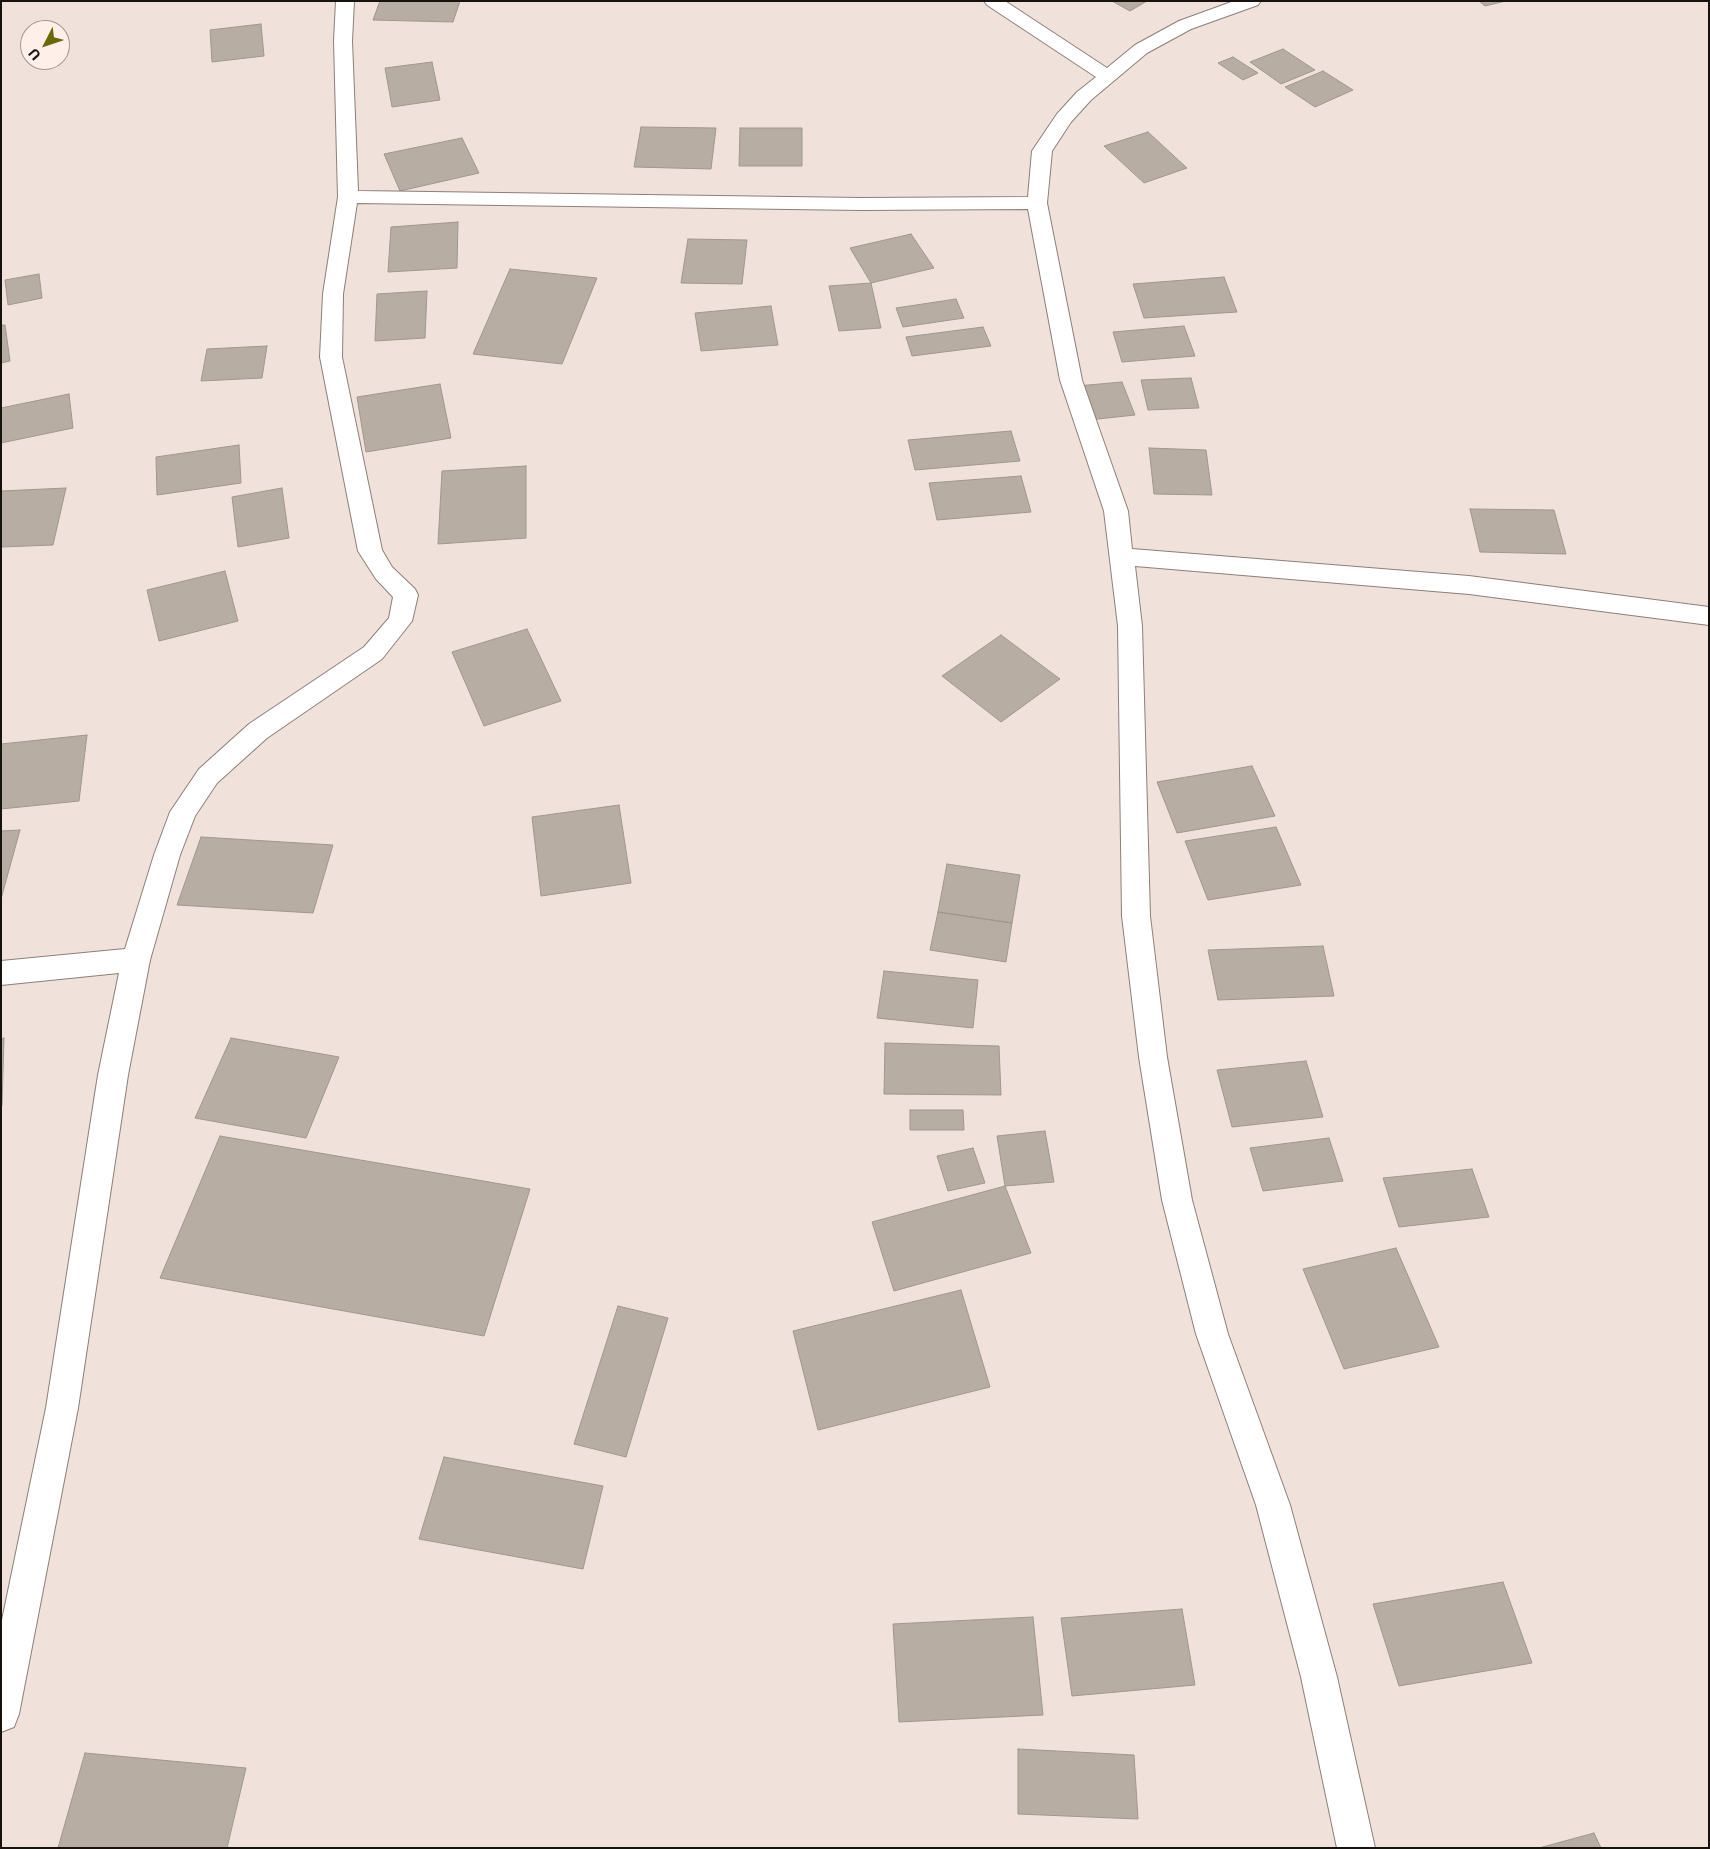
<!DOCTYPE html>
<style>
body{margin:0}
#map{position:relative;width:1710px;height:1849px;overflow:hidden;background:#f0e2db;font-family:"Open Sans",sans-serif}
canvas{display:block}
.frame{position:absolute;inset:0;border:2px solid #171210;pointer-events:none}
.north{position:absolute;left:20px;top:20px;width:50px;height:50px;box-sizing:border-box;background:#feefe8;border:1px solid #a29792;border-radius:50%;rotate:229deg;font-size:14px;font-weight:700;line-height:20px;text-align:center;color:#171210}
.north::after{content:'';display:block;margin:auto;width:18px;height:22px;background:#6a6904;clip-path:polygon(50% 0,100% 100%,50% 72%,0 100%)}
</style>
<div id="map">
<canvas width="1710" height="1849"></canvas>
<div class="frame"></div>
<div class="north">U</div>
</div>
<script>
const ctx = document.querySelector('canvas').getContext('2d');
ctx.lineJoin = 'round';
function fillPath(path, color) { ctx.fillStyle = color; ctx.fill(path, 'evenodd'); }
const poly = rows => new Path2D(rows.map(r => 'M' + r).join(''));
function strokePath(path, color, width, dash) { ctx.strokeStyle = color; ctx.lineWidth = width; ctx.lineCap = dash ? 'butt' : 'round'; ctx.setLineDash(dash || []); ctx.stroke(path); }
const building = poly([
 [380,1,460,1,453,22,373,20,380,1],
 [1112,1,1147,1,1130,11,1112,1],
 [1479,1,1506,1,1485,6,1479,1],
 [261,24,264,56,212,62,210,30,261,24],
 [1283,49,1315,70,1281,84,1250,62,1283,49],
 [1233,57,1258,73,1243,80,1218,63,1233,57],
 [432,62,440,100,392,107,385,68,432,62],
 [1323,71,1353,90,1315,107,1285,87,1323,71],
 [641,127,716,128,711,169,634,167,641,127],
 [740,128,802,128,802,166,739,166,740,128],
 [1148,132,1187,168,1144,183,1104,146,1148,132],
 [462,138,479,173,400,191,384,154,462,138],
 [458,222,457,268,388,272,391,227,458,222],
 [911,234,934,268,871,283,850,248,911,234],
 [688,239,747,240,742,284,681,283,688,239],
 [510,269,597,278,562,364,473,354,510,269],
 [39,274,42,298,8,305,5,280,39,274],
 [1224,277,1237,312,1144,318,1133,284,1224,277],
 [871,283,881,328,839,331,829,286,871,283],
 [427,291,425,338,375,341,377,294,427,291],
 [956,299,964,318,903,327,896,308,956,299],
 [771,306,778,345,701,351,695,313,771,306],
 [1,325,5,325,10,361,1,363,1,325],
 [1184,326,1195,356,1122,362,1113,332,1184,326],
 [983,327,991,346,912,356,906,337,983,327],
 [267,346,262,378,201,381,207,349,267,346],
 [1191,378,1199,408,1148,410,1141,380,1191,378],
 [1122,382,1135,415,1089,420,1077,386,1122,382],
 [440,384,451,438,366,452,357,397,440,384],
 [69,394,73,428,1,443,1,408,69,394],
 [1011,431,1020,461,915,470,908,440,1011,431],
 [239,445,241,483,157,495,156,457,239,445],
 [1149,448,1206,450,1212,495,1154,494,1149,448],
 [526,466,526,538,438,544,442,471,526,466],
 [1021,476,1031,512,937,520,929,483,1021,476],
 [66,488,53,545,1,547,1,491,66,488],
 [282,488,289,538,238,547,232,497,282,488],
 [1470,509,1554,510,1566,554,1480,552,1470,509],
 [225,571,238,621,159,641,147,590,225,571],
 [527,629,561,701,484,726,452,652,527,629],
 [1001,635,1060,679,1001,722,942,676,1001,635],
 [87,735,79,801,1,809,1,744,87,735],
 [1252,766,1275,816,1177,833,1157,782,1252,766],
 [619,805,631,883,541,896,532,817,619,805],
 [1276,827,1301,885,1208,900,1185,841,1276,827],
 [20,830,1,899,1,831,20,830],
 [201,837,333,845,313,913,177,905,201,837],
 [947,864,1020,875,1012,923,938,912,947,864],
 [938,912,1012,923,1006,962,930,950,938,912],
 [1323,946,1334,996,1218,1000,1208,950,1323,946],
 [884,971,978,980,973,1028,877,1018,884,971],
 [4,1038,2,1106,1,1106,1,1039,4,1038],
 [231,1038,339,1057,306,1138,195,1118,231,1038],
 [885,1043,999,1046,1001,1095,884,1094,885,1043],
 [1306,1061,1323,1117,1232,1127,1217,1070,1306,1061],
 [910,1110,963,1110,964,1130,910,1130,910,1110],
 [1045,1131,1054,1182,1005,1186,997,1136,1045,1131],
 [220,1136,530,1189,484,1336,160,1278,220,1136],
 [1329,1138,1343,1181,1263,1191,1250,1148,1329,1138],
 [973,1148,985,1183,948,1191,937,1156,973,1148],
 [1472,1169,1489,1217,1399,1227,1383,1178,1472,1169],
 [1005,1186,1031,1253,894,1291,872,1222,1005,1186],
 [1396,1248,1439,1347,1344,1369,1303,1269,1396,1248],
 [961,1290,990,1387,818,1430,793,1331,961,1290],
 [618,1306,668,1318,626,1457,574,1444,618,1306],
 [444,1457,603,1486,583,1569,419,1539,444,1457],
 [1503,1582,1532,1663,1399,1686,1373,1604,1503,1582],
 [1182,1609,1195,1685,1072,1696,1061,1618,1182,1609],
 [1033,1617,1043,1715,899,1722,893,1624,1033,1617],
 [1018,1749,1134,1755,1138,1819,1018,1814,1018,1749],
 [85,1753,246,1768,227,1848,58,1848,85,1753],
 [1594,1833,1601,1848,1539,1848,1594,1833]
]);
fillPath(building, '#b7ada3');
strokePath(building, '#a0978c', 1);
const minor = poly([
 [336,1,354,1,352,41,358,191,861,198,1028,197,1032,151,1057,114,1077,92,1096,77,987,5,984,1,1005,1,1107,68,1135,45,1179,21,1234,1,1261,1,1258,5,1191,29,1147,53,1091,100,1071,122,1052,151,1047,203,1082,380,1128,511,1132,549,1469,576,1709,607,1709,625,1469,594,1135,566,1142,626,1150,916,1167,1057,1192,1200,1228,1334,1290,1505,1337,1677,1375,1848,1337,1848,1301,1677,1256,1505,1196,1334,1162,1200,1139,1057,1122,916,1118,626,1104,511,1060,380,1028,209,861,210,357,203,343,294,342,357,382,550,392,567,415,589,418,595,412,621,382,659,267,738,217,783,195,816,180,855,150,960,128,1075,78,1408,19,1714,14,1727,1,1732,1,1625,46,1408,98,1075,119,973,1,985,1,961,125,949,154,855,170,812,199,769,249,724,364,647,389,618,393,597,376,579,358,551,320,357,323,294,338,197,334,41,336,1]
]);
strokePath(minor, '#8c7f79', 2);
fillPath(minor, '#fff');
</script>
